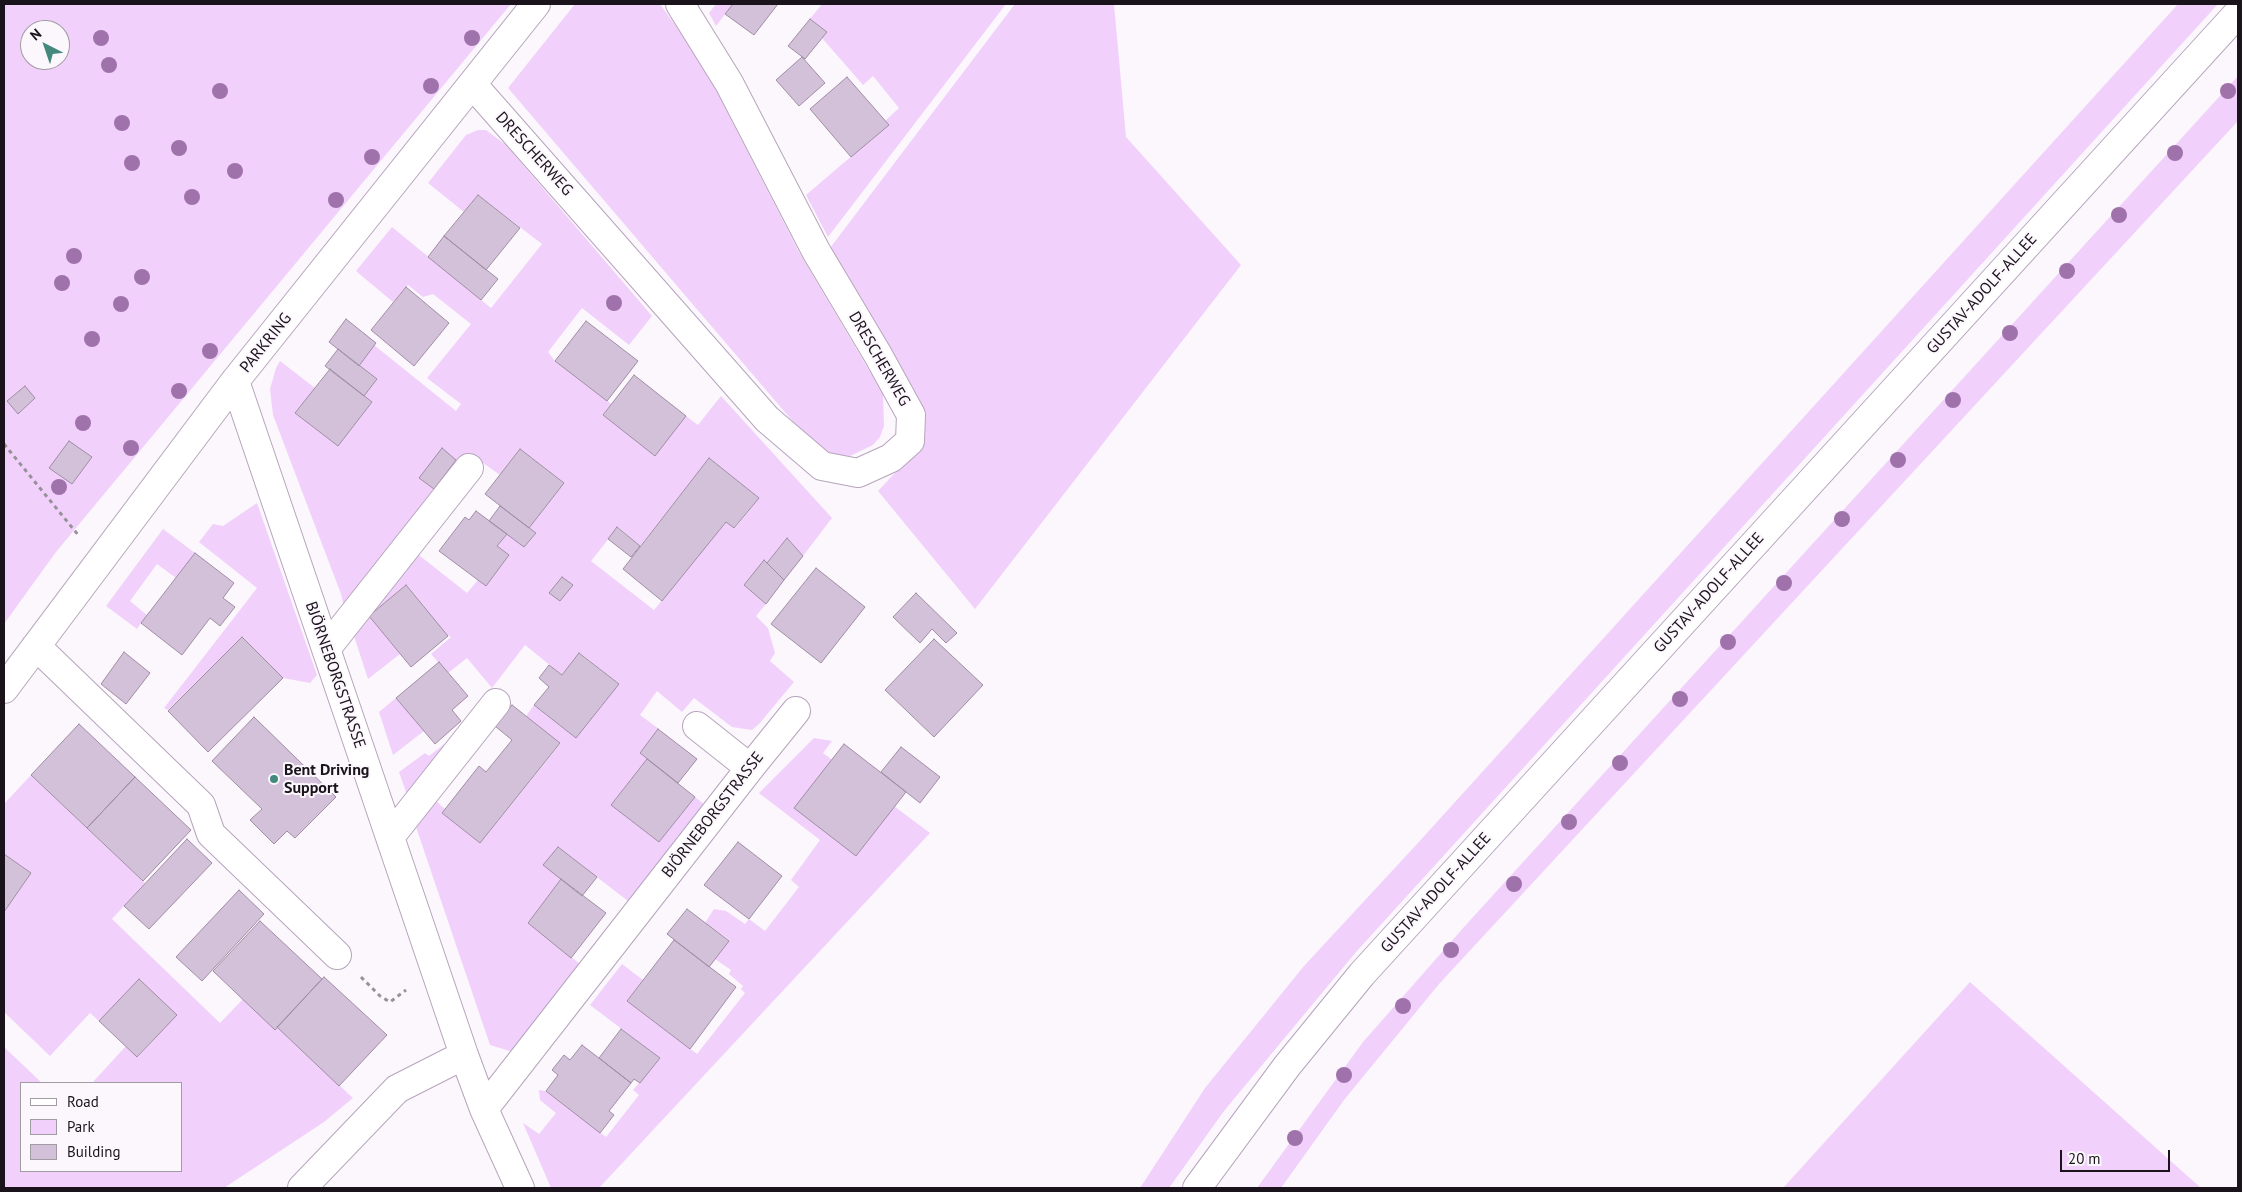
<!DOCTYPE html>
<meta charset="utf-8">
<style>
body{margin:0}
#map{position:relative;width:2242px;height:1192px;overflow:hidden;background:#fbf7fc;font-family:"PT Sans",sans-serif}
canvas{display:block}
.frame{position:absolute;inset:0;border:5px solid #1a131c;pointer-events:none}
.legend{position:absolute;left:20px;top:1082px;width:162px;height:90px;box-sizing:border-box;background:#fbf7fc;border:1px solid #a19ca2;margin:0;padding:6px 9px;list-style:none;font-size:15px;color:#1a131c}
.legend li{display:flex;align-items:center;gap:10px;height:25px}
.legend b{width:25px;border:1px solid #a19ca2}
.north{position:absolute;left:20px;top:20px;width:50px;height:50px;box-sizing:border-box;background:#fbf7fc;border:1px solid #a19ca2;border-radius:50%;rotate:319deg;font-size:14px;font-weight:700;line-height:20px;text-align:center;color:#1a131c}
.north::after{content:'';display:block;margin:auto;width:18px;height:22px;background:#44897e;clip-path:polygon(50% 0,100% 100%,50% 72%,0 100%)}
.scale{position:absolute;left:2060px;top:1150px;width:110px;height:22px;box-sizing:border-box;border:2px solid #1a131c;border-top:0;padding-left:6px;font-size:15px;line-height:18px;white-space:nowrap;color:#1a131c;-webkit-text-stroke:4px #fbf7fc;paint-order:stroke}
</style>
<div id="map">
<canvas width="2242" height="1192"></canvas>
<div class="frame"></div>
<ul class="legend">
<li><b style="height:6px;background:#fff"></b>Road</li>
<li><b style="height:14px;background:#f1d1fb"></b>Park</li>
<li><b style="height:14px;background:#d3c0d9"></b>Building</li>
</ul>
<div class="north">N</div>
<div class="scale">20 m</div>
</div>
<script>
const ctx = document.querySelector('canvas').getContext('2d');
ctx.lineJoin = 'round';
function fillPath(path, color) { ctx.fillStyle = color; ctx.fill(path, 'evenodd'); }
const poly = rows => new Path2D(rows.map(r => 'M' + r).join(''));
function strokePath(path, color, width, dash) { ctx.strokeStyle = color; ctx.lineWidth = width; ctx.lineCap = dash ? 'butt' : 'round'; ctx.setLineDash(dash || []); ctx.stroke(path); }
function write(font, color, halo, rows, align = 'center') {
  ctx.font = font + ' "PT Sans",sans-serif'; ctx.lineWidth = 4; ctx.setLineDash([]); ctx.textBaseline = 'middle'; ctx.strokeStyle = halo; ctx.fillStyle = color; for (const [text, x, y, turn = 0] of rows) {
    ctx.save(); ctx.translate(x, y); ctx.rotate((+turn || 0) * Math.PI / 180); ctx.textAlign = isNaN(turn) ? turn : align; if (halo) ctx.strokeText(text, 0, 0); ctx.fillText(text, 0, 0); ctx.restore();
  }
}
fillPath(poly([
 [4,4,511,4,56,552,4,624],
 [30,30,60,30,60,60,30,60],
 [575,4,660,4,700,59,799,252,883,394,884,426,880,437,873,445,850,456,839,455,826,453,801,431,508,88],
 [716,4,733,4,716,26,709,13],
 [822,4,1006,4,828,237,806,195,888,125,885,121,899,108,873,76,863,85,822,38,827,32,810,19],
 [1015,4,1114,4,1126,137,1241,265,975,609,878,491,909,458,923,433,921,403,830,248],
 [2178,4,2218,4,1356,952,1224,1111,1169,1188,1140,1188,1205,1088,1304,966,1417,844],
 [2238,76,2238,121,1439,984,1344,1100,1281,1188,1257,1188,1363,1042,1464,927],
 [478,130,486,130,506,145,652,316,629,345,582,308,548,352,555,361,608,401,611,404,603,415,655,454,686,416,698,425,721,396,832,518,803,556,787,538,767,563,764,560,744,585,766,604,756,616,768,628,775,653,770,661,794,682,759,724,752,730,732,727,694,698,682,712,657,691,640,715,659,729,640,753,647,759,611,805,659,842,695,797,704,804,628,901,558,847,561,879,528,923,580,964,513,1052,490,1045,416,827,436,801,445,809,442,813,480,843,560,744,526,716,534,705,576,738,619,684,580,653,562,675,525,645,492,688,467,658,448,673,431,654,451,637,446,634,406,585,369,616,400,654,368,679,353,633,415,552,467,593,478,580,497,546,507,534,524,547,536,533,529,528,564,483,520,449,500,475,469,453,346,615,341,594,273,415,270,389,276,368,280,361,315,388,295,413,338,446,372,402,364,396,377,379,359,366,374,345,456,411,461,404,427,378,471,324,433,294,423,297,408,285,393,302,356,271,392,227,491,308,542,244,478,195,464,212,428,183,466,135],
 [709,458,759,498,735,528,726,522,654,610,591,561,618,527,640,546],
 [257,503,317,675,310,683,283,678,242,637,168,710,164,708,257,588,199,542,213,524,223,526],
 [163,529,195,553,176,578,157,564,130,601,147,615,137,629,106,606],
 [396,698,424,731,393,755,379,712],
 [452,738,407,795,399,772,425,753,429,756],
 [814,738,832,741,823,753,930,833,599,1188,551,1188,523,1123,539,1134,556,1113,540,1100,539,1090,546,1091,606,1137,639,1095,633,1090,660,1058,590,1005,622,964,643,980,627,1001,697,1054,745,993,741,989,743,986,729,974,731,970,715,959,729,940,705,923,714,909,726,911,745,924,749,919,765,931,799,887,791,880,820,840,759,793],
 [31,775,145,883,112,919,220,1023,243,999,277,1027,353,1098,324,1122,224,1188,4,1188,4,1047,42,1083,21,1083,21,1171,181,1171,181,1083,92,1083,126,1046,138,1057,176,1015,99,1021,90,1013,50,1056,4,1012,4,912,31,873,4,854,4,804],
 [1970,982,2201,1188,1783,1188]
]), '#f1d1fb');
const building = poly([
 [733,4,778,4,754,35,725,14,733,4],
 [810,19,827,32,805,59,788,46,810,19],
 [802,57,825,83,799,106,776,80,802,57],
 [847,77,889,125,851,157,810,109,847,77],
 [478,195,520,228,486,270,444,236,478,195],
 [444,236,498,279,481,300,428,257,444,236],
 [406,287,449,323,414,366,371,330,406,287],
 [346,319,376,343,359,366,329,342,346,319],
 [586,321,638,361,607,401,555,361,586,321],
 [338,349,377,379,364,396,325,366,338,349],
 [330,369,372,402,338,446,295,413,330,369],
 [634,375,686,416,655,456,603,415,634,375],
 [25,386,35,398,18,414,7,401,25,386],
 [69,441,92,457,72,484,49,468,69,441],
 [442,448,456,460,434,489,419,478,442,448],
 [520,449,564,483,529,528,485,494,520,449],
 [709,458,759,498,734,528,726,522,662,601,623,569,709,458],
 [500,506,536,533,524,547,489,521,500,506],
 [476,511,507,534,497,546,509,555,486,586,439,551,465,517,469,520,476,511],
 [617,527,640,546,631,557,608,539,617,527],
 [787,538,803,556,784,580,767,563,787,538],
 [195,553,234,583,223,598,235,607,220,626,210,618,182,655,141,623,195,553],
 [764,560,784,580,766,604,744,585,764,560],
 [816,568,865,607,821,663,771,624,816,568],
 [562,577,573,585,560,601,549,593,562,577],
 [406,585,448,636,411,667,369,616,406,585],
 [916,593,957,633,946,643,932,629,920,643,893,617,916,593],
 [242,637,283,678,208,752,168,711,242,637],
 [934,639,983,685,934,737,885,690,934,639],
 [124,652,150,673,126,704,101,684,124,652],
 [579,653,619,684,576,738,534,705,549,687,539,678,549,665,562,675,579,653],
 [439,662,468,696,452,710,461,721,435,744,396,698,439,662],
 [512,705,560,743,480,843,442,813,479,766,486,772,512,740,495,726,512,705],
 [254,717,336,797,295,838,287,831,274,844,250,820,262,809,212,761,254,717],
 [79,724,135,777,87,828,31,775,79,724],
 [658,729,697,759,678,783,640,753,658,729],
 [844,744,906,792,856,856,794,808,844,744],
 [901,747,940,777,920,803,881,772,901,747],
 [647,759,695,797,659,842,611,805,647,759],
 [135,777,191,830,143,881,87,828,135,777],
 [187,839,212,863,149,929,124,906,187,839],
 [738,842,782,876,749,919,704,885,738,842],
 [558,847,597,877,582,896,543,865,558,847],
 [4,854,31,873,4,912,4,854],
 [561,879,606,913,571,958,528,923,561,879],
 [239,890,264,914,202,981,176,957,239,890],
 [687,909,729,941,709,967,667,934,687,909],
 [260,921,322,979,275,1030,213,971,260,921],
 [674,940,736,987,690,1049,627,1001,674,940],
 [324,977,387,1035,339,1086,277,1027,324,977],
 [139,979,177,1015,137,1057,99,1021,139,979],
 [621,1029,660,1058,640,1083,634,1079,631,1083,599,1058,621,1029],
 [582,1045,631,1083,609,1111,614,1115,600,1133,546,1091,558,1075,552,1070,564,1055,570,1060,582,1045]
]);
fillPath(building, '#d3c0d9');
strokePath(building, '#9f8da4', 1);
const minor = poly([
 [473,85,767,419,822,466,858,473,891,458,910,441,911,415,878,355,816,251,729,83,680,4],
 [235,381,464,1055,484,1109,520,1188],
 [36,646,201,805,211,834,337,955],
 [326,649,469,468],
 [4,689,235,381,536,4],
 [697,726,750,768],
 [390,837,496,703],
 [484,1109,750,768,796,711],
 [302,1188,397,1089,464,1055],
 [1197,1188,1287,1066,1362,974,2238,13]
]);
strokePath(minor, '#b7a4bd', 30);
strokePath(poly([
 [4,444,79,536],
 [361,977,380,996,390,1002,406,990]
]), '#979299', 3, [4, 4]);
strokePath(minor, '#fff', 28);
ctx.fillStyle = '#a072ab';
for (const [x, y] of [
 [101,38],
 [472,38],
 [109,65],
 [431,86],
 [220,91],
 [2228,91],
 [122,123],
 [179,148],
 [2175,153],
 [372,157],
 [132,163],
 [235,171],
 [192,197],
 [336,200],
 [2119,215],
 [74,256],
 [2067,271],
 [142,277],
 [62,283],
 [614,303],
 [121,304],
 [2010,333],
 [92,339],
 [210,351],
 [179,391],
 [1953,400],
 [83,423],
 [131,448],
 [1898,460],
 [59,487],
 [1842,519],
 [1784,583],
 [1728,642],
 [1680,699],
 [1620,763],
 [1569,822],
 [1514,884],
 [1451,950],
 [1403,1006],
 [1344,1075],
 [1295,1138]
]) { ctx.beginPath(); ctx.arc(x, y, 8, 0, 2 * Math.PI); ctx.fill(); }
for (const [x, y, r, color] of [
 [274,779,5,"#44897e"]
]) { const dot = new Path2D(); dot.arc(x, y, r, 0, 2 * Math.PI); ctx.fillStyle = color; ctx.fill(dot); strokePath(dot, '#fbf7fc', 2); }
write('16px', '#1a131c', '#fbf7fc', [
 ["DRESCHERWEG",534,154,48],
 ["GUSTAV-ADOLF-ALLEE",1982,294,-48],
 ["PARKRING",266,343,-51],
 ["DRESCHERWEG",879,359,60],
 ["GUSTAV-ADOLF-ALLEE",1709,593,-48],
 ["BJÖRNEBORGSTRASSE",335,675,71],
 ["BJÖRNEBORGSTRASSE",713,815,-52],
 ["GUSTAV-ADOLF-ALLEE",1436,893,-48]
]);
write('bold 16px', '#1a131c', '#fbf7fc', [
 ["Bent Driving",284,770],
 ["Support",284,788]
], 'left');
</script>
